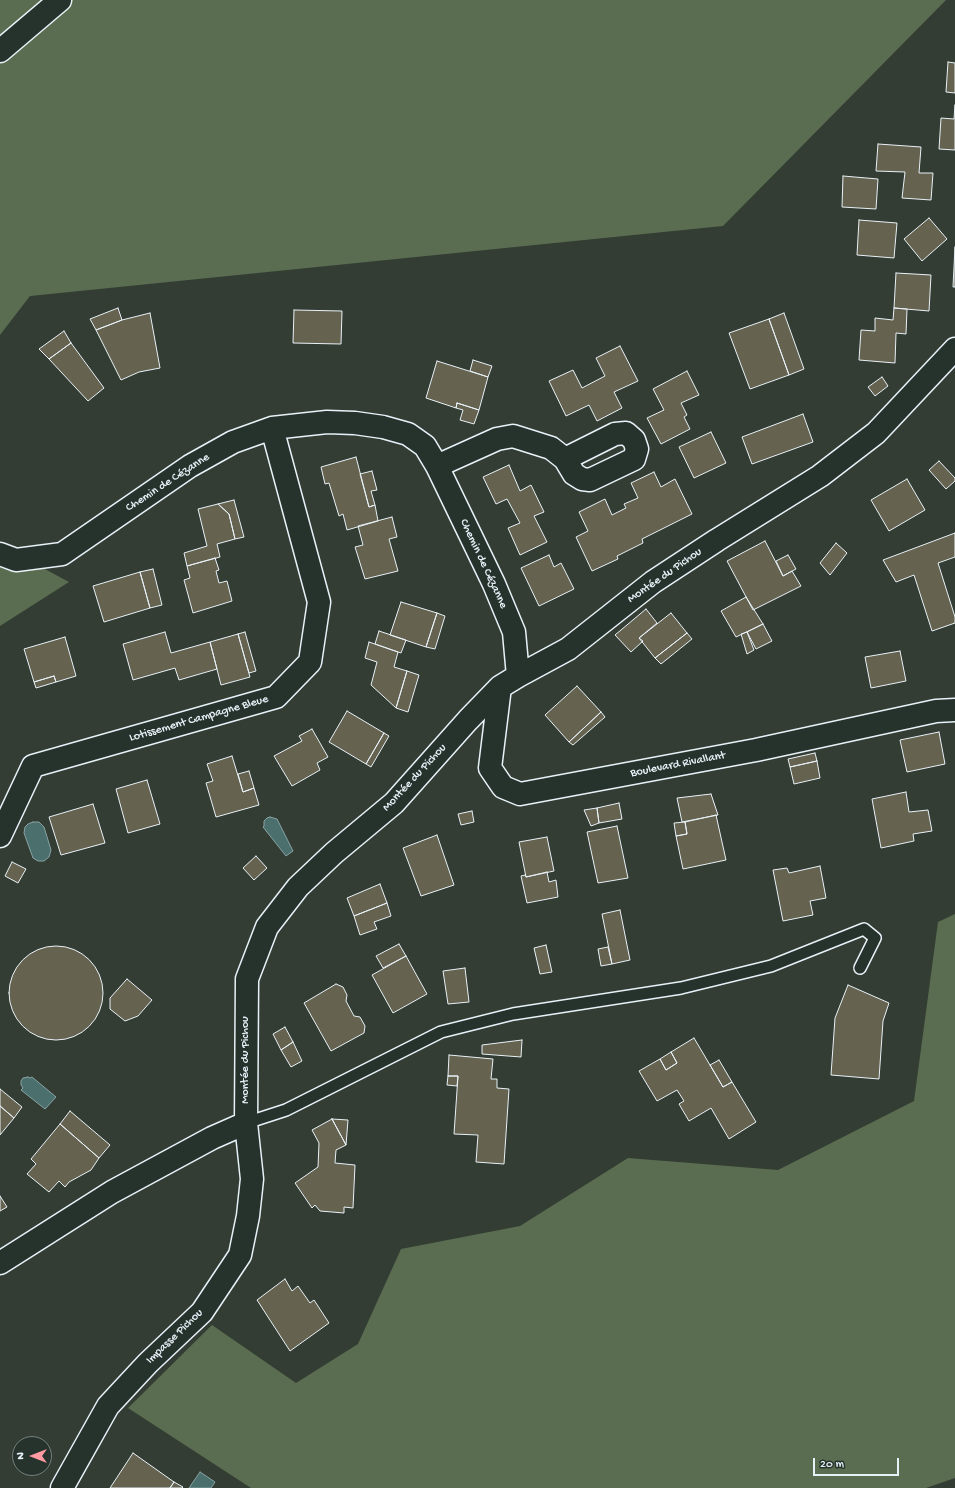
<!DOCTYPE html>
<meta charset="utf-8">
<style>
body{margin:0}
#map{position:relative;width:955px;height:1488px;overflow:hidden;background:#333d34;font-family:"Gochi Hand",sans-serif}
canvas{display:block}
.north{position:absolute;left:12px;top:1436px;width:40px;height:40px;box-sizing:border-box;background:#26332d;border:1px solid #747f7e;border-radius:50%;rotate:270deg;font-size:11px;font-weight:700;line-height:16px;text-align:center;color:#e8f1f8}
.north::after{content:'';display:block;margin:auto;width:14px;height:18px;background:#ff9aa2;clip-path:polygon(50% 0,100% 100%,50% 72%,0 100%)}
.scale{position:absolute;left:813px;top:1458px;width:86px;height:18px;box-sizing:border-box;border:2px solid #e8f1f8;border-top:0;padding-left:5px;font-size:12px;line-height:14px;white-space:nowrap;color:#e8f1f8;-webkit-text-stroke:3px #26332d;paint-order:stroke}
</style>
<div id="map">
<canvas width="955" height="1488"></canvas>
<div class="north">N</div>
<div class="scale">20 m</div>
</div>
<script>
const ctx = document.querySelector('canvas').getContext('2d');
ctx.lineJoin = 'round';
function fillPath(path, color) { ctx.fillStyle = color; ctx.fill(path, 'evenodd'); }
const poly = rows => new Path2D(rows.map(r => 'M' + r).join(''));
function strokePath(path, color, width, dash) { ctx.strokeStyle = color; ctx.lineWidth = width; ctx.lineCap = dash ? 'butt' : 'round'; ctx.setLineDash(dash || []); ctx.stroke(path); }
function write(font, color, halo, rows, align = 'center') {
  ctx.font = font + ' "Gochi Hand",sans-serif'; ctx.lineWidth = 4; ctx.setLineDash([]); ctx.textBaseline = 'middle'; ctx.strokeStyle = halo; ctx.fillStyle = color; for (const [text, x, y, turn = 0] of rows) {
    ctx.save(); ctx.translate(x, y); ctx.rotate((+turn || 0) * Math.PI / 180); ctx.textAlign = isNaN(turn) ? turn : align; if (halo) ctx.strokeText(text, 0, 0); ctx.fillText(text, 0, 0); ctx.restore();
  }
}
fillPath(poly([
 [0,0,946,0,723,226,30,296,0,335],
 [0,545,69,582,0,626],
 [955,914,955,1478,926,1488,251,1488,128,1408,212,1325,296,1383,358,1344,401,1249,520,1226,628,1158,778,1170,914,1101,938,922]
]), '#5a6d50');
const water = poly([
 [270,817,277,819,293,851,286,856,263,827,264,826,264,821,267,818,270,817],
 [33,822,39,822,44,827,51,850,49,857,44,861,38,861,33,858,24,833,25,827,28,824,33,822],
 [28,1077,30,1078,32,1077,56,1097,45,1109,21,1090,23,1088,21,1085,21,1081,23,1078,28,1077],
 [200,1472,215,1482,211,1488,189,1488,200,1472]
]);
fillPath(water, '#4a6f6d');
strokePath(water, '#89a3a5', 1);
const building = poly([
 [948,62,955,63,955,93,946,92,948,62],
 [955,105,955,150,939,149,941,118,954,119,955,105],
 [878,144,921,147,919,173,933,173,931,200,902,198,905,172,876,171,878,144],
 [843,176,878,179,876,209,842,207,843,176],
 [929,218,947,239,922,261,904,239,929,218],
 [859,220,897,223,894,258,857,255,859,220],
 [955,247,955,287,953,287,955,247],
 [896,273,931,275,929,311,894,308,896,273],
 [118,308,122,320,96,330,90,319,118,308],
 [894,308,907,309,906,334,896,333,895,363,859,360,861,330,875,331,875,318,893,320,894,308],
 [294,310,342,311,341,344,293,343,294,310],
 [150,313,160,368,139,372,121,380,96,330,122,320,150,313],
 [784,313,804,369,789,375,769,319,784,313],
 [769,319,789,375,750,389,729,333,769,319],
 [64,331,71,343,49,359,39,349,64,331],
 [71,343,104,388,88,401,49,359,71,343],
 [620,346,638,381,614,392,622,408,597,421,589,405,566,416,549,381,573,370,582,388,605,376,596,358,620,346],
 [473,360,492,366,488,377,470,371,473,360],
 [437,361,488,377,479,410,457,403,456,408,426,398,437,361],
 [687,371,699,395,681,403,687,415,684,417,690,429,661,444,647,418,664,410,653,389,687,371],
 [882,377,888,386,875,396,868,387,882,377],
 [457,403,479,410,474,424,460,420,463,410,456,408,457,403],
 [803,414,813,442,752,464,742,437,803,414],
 [711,432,726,463,694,478,679,447,711,432],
 [356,457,369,507,375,505,378,521,347,530,343,514,339,516,329,483,325,484,321,467,356,457],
 [939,461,955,478,955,481,946,489,929,470,939,461],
 [509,465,520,491,531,485,544,512,534,516,547,542,520,555,508,528,520,523,507,499,496,504,483,477,509,465],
 [372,471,377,490,371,491,375,505,369,507,360,474,372,471],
 [654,472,661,487,675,479,692,514,642,539,643,543,617,556,618,559,592,571,576,537,588,531,579,512,605,499,612,515,626,508,624,504,638,498,631,483,654,472],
 [907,479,925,510,889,531,871,500,907,479],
 [234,500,244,537,235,539,229,514,218,504,234,500],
 [218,504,229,514,235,539,217,544,220,557,187,566,184,553,207,546,198,509,218,504],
 [392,517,397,537,389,539,398,571,365,579,355,547,363,545,358,526,392,517],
 [955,533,955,557,938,563,955,617,955,623,932,631,914,575,896,582,883,560,955,533],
 [765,541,783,576,792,571,801,586,753,610,727,561,765,541],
 [836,543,847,553,830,575,820,563,836,543],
 [549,555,554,567,561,563,574,589,539,606,521,568,549,555],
 [788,555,796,569,783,576,776,561,788,555],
 [215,558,219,570,216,571,219,583,227,581,232,601,193,613,184,580,190,578,187,566,215,558],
 [153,569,162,605,150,608,140,572,153,569],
 [140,572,150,608,104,622,93,586,140,572],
 [746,597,763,624,736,637,721,611,746,597],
 [401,602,437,613,426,647,390,635,401,602],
 [646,609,657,623,639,638,643,641,631,652,615,635,646,609],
 [437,613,445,616,435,649,426,647,437,613],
 [671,613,687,633,655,658,639,638,671,613],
 [763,624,772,641,756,649,747,632,763,624],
 [379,631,406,640,401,653,375,644,379,631],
 [165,632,171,653,210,642,217,669,179,680,175,668,133,680,123,644,165,632],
 [245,632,256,671,249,673,238,634,245,632],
 [747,632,754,650,747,654,741,634,747,632],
 [687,633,692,639,661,664,655,658,687,633],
 [238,634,250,677,221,685,210,642,238,634],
 [65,637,76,676,56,682,54,676,34,682,24,649,65,637],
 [369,642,398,652,394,667,407,671,396,708,371,685,377,662,365,658,369,642],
 [900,651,906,681,871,688,865,657,900,651],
 [407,671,419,675,408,712,396,708,407,671],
 [54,676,56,682,36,688,34,682,54,676],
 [577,686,601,712,569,742,545,715,577,686],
 [347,711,384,733,366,764,329,742,347,711],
 [601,712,605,717,573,745,569,742,601,712],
 [312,729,328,757,317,763,320,770,292,786,274,756,302,741,299,736,312,729],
 [939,732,945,764,907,772,900,740,939,732],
 [384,733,389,736,371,767,366,764,384,733],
 [815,753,817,761,790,767,788,759,815,753],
 [232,756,243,792,254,788,259,805,216,817,206,783,213,781,207,764,232,756],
 [817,761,820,778,794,784,790,767,817,761],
 [249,771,254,788,243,792,238,774,249,771],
 [147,780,160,824,128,833,116,789,147,780],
 [906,792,909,812,928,810,932,831,913,834,914,841,881,848,872,799,906,792],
 [711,794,718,815,682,822,677,798,711,794],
 [619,803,622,819,599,823,597,808,619,803],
 [93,804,105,843,61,855,49,817,93,804],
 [597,808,599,823,591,826,584,810,597,808],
 [472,811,474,822,461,825,458,814,472,811],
 [716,815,726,860,683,869,676,836,687,834,685,822,716,815],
 [685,822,687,834,676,836,674,823,685,822],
 [617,826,628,878,598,883,587,832,617,826],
 [437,835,454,885,421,896,403,848,437,835],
 [547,837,554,871,526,877,519,842,547,837],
 [256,856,267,868,254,880,243,868,256,856],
 [12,862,26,869,18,883,5,876,12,862],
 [820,866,826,898,810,901,813,915,783,921,773,870,787,868,789,873,820,866],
 [547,872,549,882,556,880,558,897,527,903,521,876,525,875,526,877,547,872],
 [380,884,387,903,354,916,347,898,380,884],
 [387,903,391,916,374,922,377,929,360,935,354,916,387,903],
 [620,910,630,960,612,964,602,914,620,910],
 [399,944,406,956,383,968,376,956,399,944],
 [546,945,552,972,540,974,534,948,546,945],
 '9 993a47 47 0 1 1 94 0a47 47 0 1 1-94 0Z',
 [608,947,612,964,601,966,598,949,608,947],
 [406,956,427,994,393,1013,372,975,406,956],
 [465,968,469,1002,448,1004,443,971,465,968],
 [127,979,152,1000,138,1016,125,1021,110,1009,110,998,127,979],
 [336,984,343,987,347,995,346,1001,354,1016,360,1017,365,1026,364,1033,331,1051,304,1003,336,984],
 [848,985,889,1003,883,1021,879,1079,831,1075,835,1018,848,985],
 [285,1027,293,1042,281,1050,273,1034,285,1027],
 [694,1038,723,1087,732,1082,756,1122,729,1139,711,1108,689,1121,679,1104,684,1101,677,1090,657,1101,639,1071,660,1059,666,1070,677,1063,671,1052,694,1038],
 [522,1040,521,1057,482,1054,482,1045,522,1040],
 [293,1042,302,1061,291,1067,281,1050,293,1042],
 [671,1052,677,1063,666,1070,660,1059,671,1052],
 [449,1055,493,1059,491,1079,497,1079,497,1088,509,1089,504,1164,476,1162,478,1135,454,1134,458,1076,448,1076,449,1055],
 [719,1060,732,1082,723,1087,710,1065,719,1060],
 [448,1076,458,1076,457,1086,447,1085,448,1076],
 [0,1089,22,1107,14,1118,0,1106,0,1089],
 [0,1106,14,1118,0,1135,0,1106],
 [70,1111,110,1145,99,1158,60,1124,70,1111],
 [332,1119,346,1145,336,1150,335,1163,355,1165,353,1208,344,1207,344,1213,320,1211,315,1205,312,1208,295,1183,318,1167,319,1143,312,1130,332,1119],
 [332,1119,348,1120,346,1145,332,1119],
 [60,1124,99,1158,91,1170,69,1182,65,1187,59,1181,49,1192,27,1174,36,1164,31,1159,60,1124],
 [0,1196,7,1207,0,1211,0,1196],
 [285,1279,292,1291,298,1286,310,1303,314,1300,329,1323,290,1351,257,1300,285,1279],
 [133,1453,174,1482,170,1488,110,1488,133,1453],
 [174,1482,183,1487,182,1488,170,1488,174,1482]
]);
fillPath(building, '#65634f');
strokePath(building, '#e8f1f8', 1);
const lane = poly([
 [246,1123,286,1110,441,1032,513,1014,681,988,771,966,864,929,875,938,860,968]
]);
const street = poly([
 [0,51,60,0],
 [437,466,497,439,513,436,551,448,565,459,574,474,582,479,590,480,634,459,637,449,634,440,626,433,615,434,565,459],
 [0,554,16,560,62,554,190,466,233,442,272,428,327,422,355,423,383,427,408,434,425,446,437,466,494,584,514,632,518,676],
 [500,687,490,768,503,787,520,794,756,750,936,711,955,710],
 [0,836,33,766,276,697,310,662,319,602,272,428],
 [0,1263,112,1192,212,1138,246,1123,247,979,267,927,298,887,334,853,394,803,468,720,500,687,518,676,568,649,653,582,717,540,820,476,876,433,955,349],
 [62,1488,108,1406,148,1363,202,1312,240,1255,248,1216,252,1179,246,1123]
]);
strokePath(lane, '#e8f1f8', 14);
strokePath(street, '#e8f1f8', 25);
strokePath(lane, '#26332d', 11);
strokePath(street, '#26332d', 22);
write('12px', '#e8f1f8', '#26332d', [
 ["Chemin de Cézanne",168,483,-33],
 ["Chemin de Cézanne",483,564,65],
 ["Montée du Pichou",665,576,-35],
 ["Lotissement Campagne Bleue",199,719,-16],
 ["Boulevard Rivallant",678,765,-11],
 ["Montée du Pichou",415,778,-47],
 ["Montée du Pichou",246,1060,-90],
 ["Impasse Pichou",175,1337,-44]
]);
</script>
